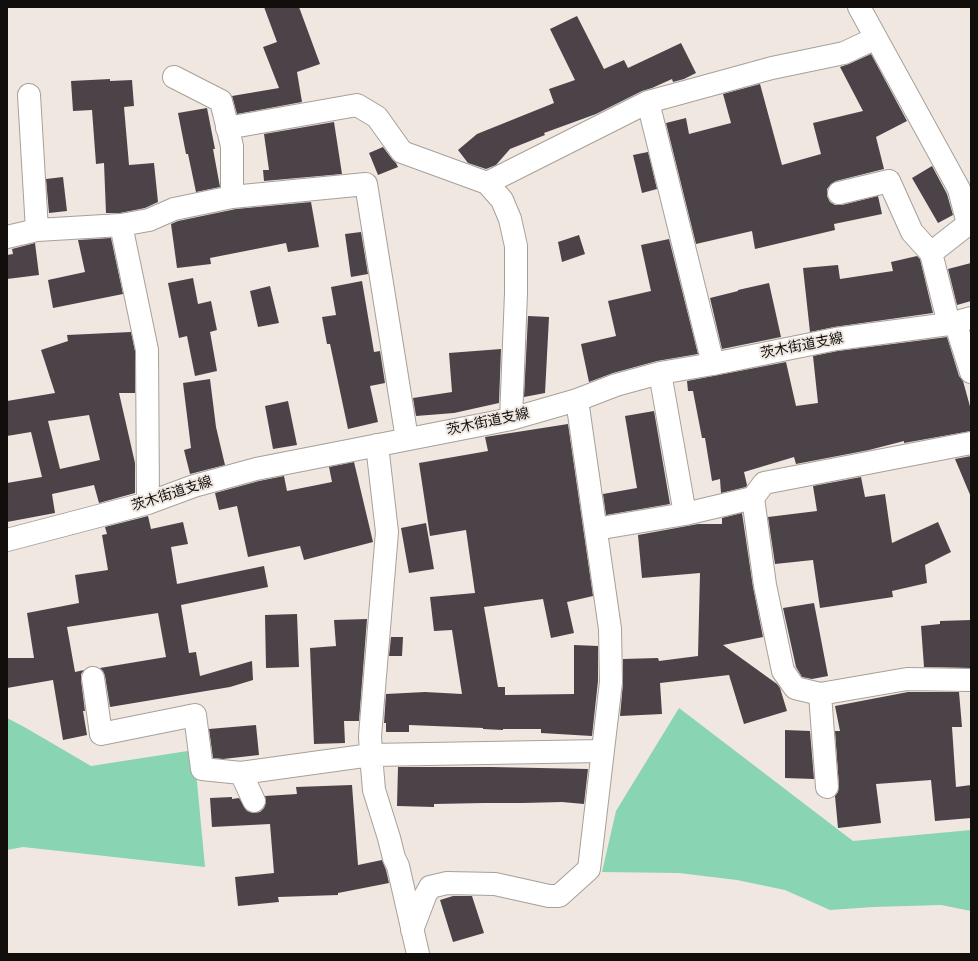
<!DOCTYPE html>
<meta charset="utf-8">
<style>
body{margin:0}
#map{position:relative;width:978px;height:961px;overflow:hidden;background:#efe7e0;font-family:"PT Serif",serif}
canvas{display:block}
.frame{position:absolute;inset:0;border:8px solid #110e0c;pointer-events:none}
</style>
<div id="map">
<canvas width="978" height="961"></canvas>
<div class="frame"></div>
</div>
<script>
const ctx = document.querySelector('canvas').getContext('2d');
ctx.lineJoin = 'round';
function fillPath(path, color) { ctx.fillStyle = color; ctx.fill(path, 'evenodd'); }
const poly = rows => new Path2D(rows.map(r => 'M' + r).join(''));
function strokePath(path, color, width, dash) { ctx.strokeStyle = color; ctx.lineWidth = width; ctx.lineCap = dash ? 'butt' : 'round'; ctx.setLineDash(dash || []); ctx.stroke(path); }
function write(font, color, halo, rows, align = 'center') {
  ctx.font = font + ' "PT Serif","Noto Sans JP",serif'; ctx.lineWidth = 4; ctx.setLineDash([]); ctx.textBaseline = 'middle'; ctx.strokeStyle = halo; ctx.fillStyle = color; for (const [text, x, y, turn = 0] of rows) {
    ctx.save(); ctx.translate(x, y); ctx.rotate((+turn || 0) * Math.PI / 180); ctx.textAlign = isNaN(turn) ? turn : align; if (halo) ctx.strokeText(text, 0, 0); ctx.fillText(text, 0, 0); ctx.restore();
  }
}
fillPath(poly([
 [679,708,853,841,971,830,971,911,941,905,873,907,830,910,785,890,737,880,679,873,602,872,616,811],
 [7,718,26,728,91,766,194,750,205,867,23,847,7,850]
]), '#89d4b1');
fillPath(poly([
 [264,7,299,7,320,64,297,72,302,102,237,114,232,96,279,88,263,47,277,42],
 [577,16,604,69,624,60,628,68,681,43,696,73,684,79,673,82,672,79,652,88,642,91,596,114,544,133,545,135,510,149,496,165,486,169,468,163,458,150,477,134,554,103,549,89,575,80,550,29],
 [871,54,907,121,876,137,884,169,836,181,831,184,827,189,827,196,830,202,835,205,842,205,878,196,882,214,834,224,835,230,755,249,752,231,696,244,666,123,686,118,689,134,731,123,723,94,760,84,782,165,821,154,813,123,863,111,840,67,849,64],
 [110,79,110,81,132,80,134,106,124,107,129,165,154,163,158,202,145,208,120,213,106,213,104,163,96,164,92,110,73,111,71,81],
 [207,108,215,149,213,149,220,187,196,192,188,154,186,154,178,113],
 [334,122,342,174,264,181,263,170,269,170,264,134],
 [383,147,392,159,396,163,398,167,378,175,369,153],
 [648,152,657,189,642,193,633,155],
 [932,166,947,194,953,215,938,223,912,178],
 [63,177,67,211,49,213,46,179],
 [311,202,319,247,288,252,286,243,210,258,211,264,177,268,171,224,178,221,236,209],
 [361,232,368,274,351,277,345,234],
 [579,235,585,254,562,262,558,242],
 [111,238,123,294,53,308,48,280,85,272,78,240],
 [669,239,698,354,657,361,613,373,589,382,581,344,616,336,608,301,651,291,641,245],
 [35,243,39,275,7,279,7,255,13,254,12,249],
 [917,256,920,259,933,313,834,327,810,332,803,268,838,265,840,279,893,271,891,262],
 [971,263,971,301,957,305,948,269],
 [193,278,198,304,211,301,217,330,210,332,217,371,195,376,187,336,179,338,168,283],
 [362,281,374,352,380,351,385,383,370,386,378,422,348,429,330,344,327,344,322,317,336,315,331,287],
 [769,283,781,337,722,349,710,298,738,291,738,290],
 [270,286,279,323,258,327,250,291],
 [528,316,549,317,545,393,524,397],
 [131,332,135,351,135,393,119,393,135,463,135,493,99,503,94,485,52,494,55,513,7,522,7,483,42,477,31,432,7,436,7,401,55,393,41,350,68,341,67,335],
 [89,415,100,460,60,469,48,421],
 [947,337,959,376,963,381,971,410,971,431,904,443,904,441,869,450,796,464,794,457,744,472,747,485,746,487,721,493,720,479,712,481,705,438,702,438,693,391,688,391,687,381,786,362,796,406,818,403,813,356,838,351],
 [501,349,499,403,454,413,416,416,413,398,452,392,449,353],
 [210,379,216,427,225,465,190,474,184,450,191,448,183,383],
 [288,401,297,445,273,449,265,406],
 [654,411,670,504,606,515,603,494,637,488,625,416],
 [568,424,593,596,567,602,574,633,551,638,543,599,484,607,498,687,505,687,505,695,574,694,574,645,598,646,598,681,592,736,541,733,541,729,503,729,503,730,483,729,483,728,409,725,409,732,386,732,386,723,384,723,386,694,425,692,462,694,452,630,434,631,430,597,475,593,466,530,430,536,419,463,488,451,485,437],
 [971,456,971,497,955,459],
 [354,462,373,542,304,560,300,546,248,557,237,506,219,510,215,493,259,481,284,476,287,491,332,482,329,467],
 [861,477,865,497,885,494,892,543,938,522,951,552,925,565,927,583,892,591,893,597,820,608,813,560,775,564,768,517,817,511,813,486],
 [742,513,753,587,763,637,723,645,777,684,780,688,787,711,744,724,729,675,660,683,662,714,620,716,623,683,623,659,658,658,659,661,698,656,700,573,642,578,638,535,698,524,722,524,722,518],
 [148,516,151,529,183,522,188,544,171,547,177,584,264,566,268,587,181,605,189,653,196,652,200,676,252,661,253,680,230,687,110,707,105,676,103,671,100,668,166,657,158,613,67,627,75,672,84,670,81,674,81,680,85,711,83,711,87,735,63,740,53,680,7,688,7,658,34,658,27,613,79,603,75,575,108,570,102,535,107,534,105,527],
 [426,523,434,569,409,573,401,528],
 [814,603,828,676,812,679,802,677,796,667,783,608],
 [297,614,299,667,266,668,265,615],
 [367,619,359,721,344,721,345,743,314,744,310,648,336,646,334,620],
 [971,620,971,668,924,667,921,626,940,624,940,621],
 [391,637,403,637,402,656,389,656],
 [908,692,959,692,962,727,952,727,956,787,971,785,971,818,935,821,931,780,876,784,881,823,838,828,835,796,838,792,839,786,835,731,840,731,835,706],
 [256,725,259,755,223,759,213,758,209,729],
 [785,730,810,731,814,779,785,778],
 [398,767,491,767,588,769,584,804,562,802,523,803,484,803,434,804,434,807,397,806],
 [352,785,358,865,382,860,386,870,389,883,338,893,338,895,278,897,279,902,238,906,235,877,274,873,270,824,212,827,210,798,232,797,232,799,239,798,247,811,253,813,260,812,264,808,266,802,265,796,297,794,296,787],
 [453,896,472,896,484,933,453,942,440,900]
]), '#4b4348');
const street = poly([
 [859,7,959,189,968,224,931,253],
 [174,77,221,101,232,146,232,197],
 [29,95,37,230],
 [648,102,713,364],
 [227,128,357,105,377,117,402,152,487,183,502,200,510,219,516,246,516,293,511,419],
 [487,183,648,102,772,68,844,53,876,38],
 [839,193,889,181,912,232,931,253,949,324],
 [121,225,147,350,148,503],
 [7,237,37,230,121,225,149,220,174,209,232,197,366,184,407,439],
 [955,322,971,372],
 [660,373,685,514],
 [377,445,387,532,370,736,371,755,374,790,389,838,394,858,398,866,418,954],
 [753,498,765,585,783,671,795,688,820,694,907,679,971,680],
 [596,529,685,514,753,498,764,483,971,443],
 [7,540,148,503,194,486,256,469,511,419,577,400,616,385,660,373,713,364,836,339,949,324,971,318],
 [93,678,101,734,195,715,202,769,241,773,371,755,602,751],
 [820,694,827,787],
 [241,773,254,801],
 [412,930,425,896,430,887,447,883,495,884,549,896,559,896,589,869,611,682,610,629,577,400]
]);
strokePath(street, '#a7a099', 24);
strokePath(street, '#fff', 22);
write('14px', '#110e0c', '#efe7e0', [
 ["茨木街道支線",802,346,-11],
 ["茨木街道支線",488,422,-12],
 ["茨木街道支線",172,494,-18]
]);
</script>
